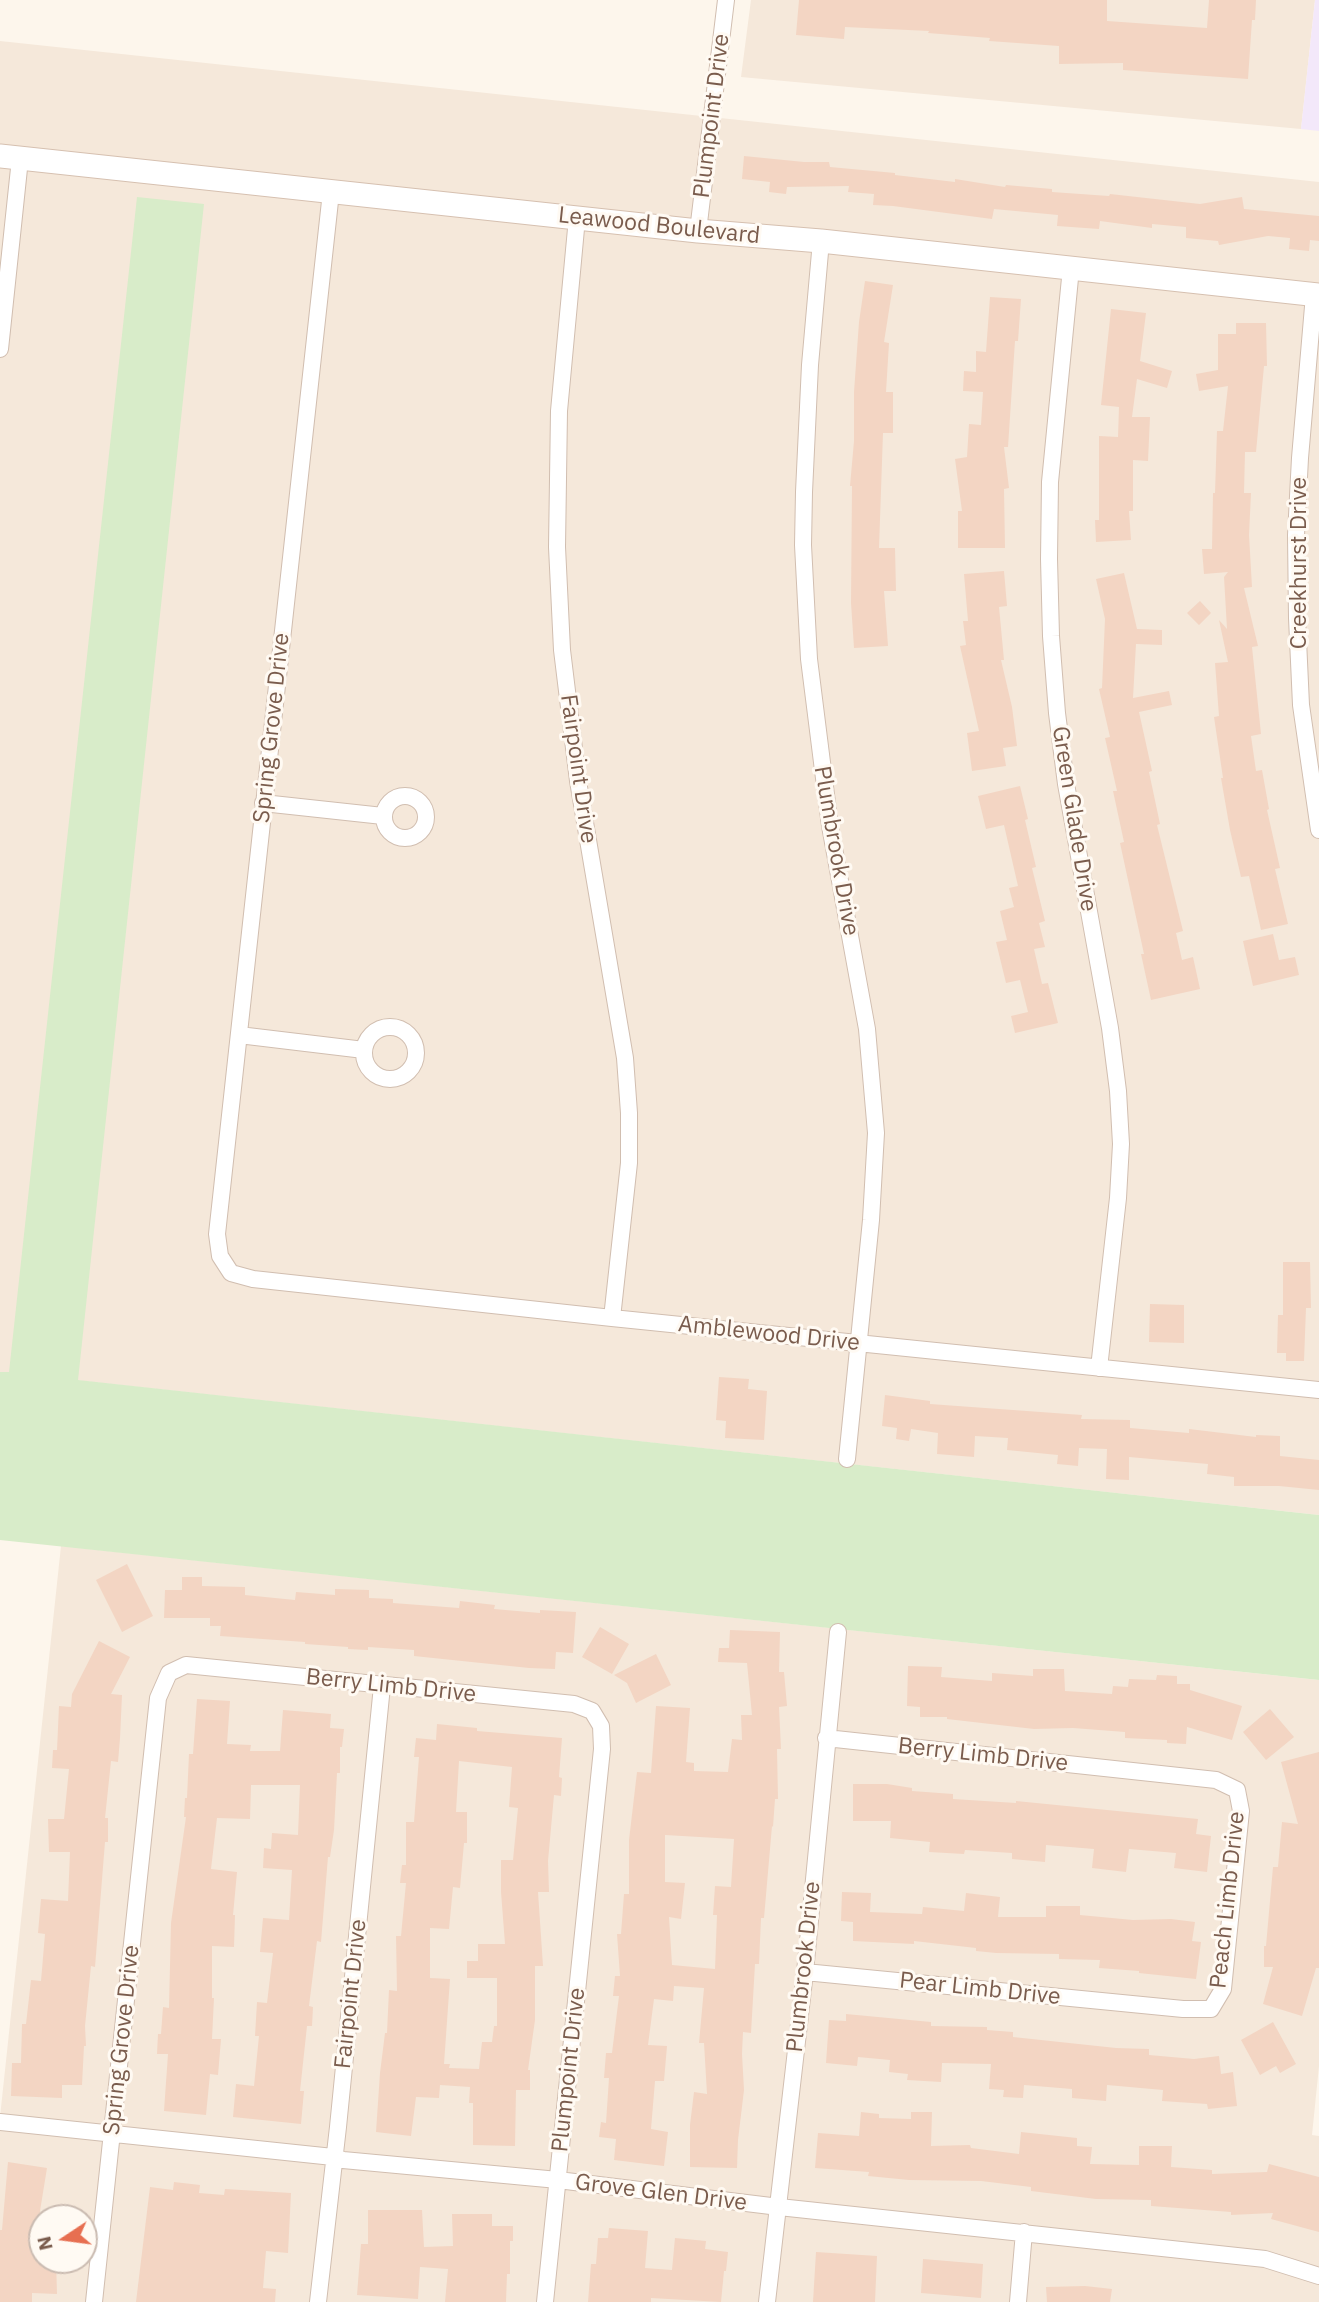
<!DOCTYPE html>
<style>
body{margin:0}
#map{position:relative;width:1319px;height:2302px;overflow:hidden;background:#fdf6ec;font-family:"IBM Plex Sans",sans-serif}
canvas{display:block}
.north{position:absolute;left:28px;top:2204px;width:70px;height:70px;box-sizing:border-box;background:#fffaf3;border:2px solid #cabbb1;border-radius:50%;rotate:257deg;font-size:19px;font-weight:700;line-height:28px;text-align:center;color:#7a5c4d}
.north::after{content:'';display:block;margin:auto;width:24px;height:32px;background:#e76f51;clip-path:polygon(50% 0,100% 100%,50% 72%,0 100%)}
</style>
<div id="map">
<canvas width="1319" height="2302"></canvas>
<div class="north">N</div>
</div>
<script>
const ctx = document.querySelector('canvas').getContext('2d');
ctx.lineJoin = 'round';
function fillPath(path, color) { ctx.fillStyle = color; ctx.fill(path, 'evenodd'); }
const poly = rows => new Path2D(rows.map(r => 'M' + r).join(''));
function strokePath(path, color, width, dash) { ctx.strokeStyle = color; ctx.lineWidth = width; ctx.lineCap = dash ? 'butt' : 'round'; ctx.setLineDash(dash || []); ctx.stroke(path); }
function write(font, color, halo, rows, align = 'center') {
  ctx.font = font + ' "IBM Plex Sans",sans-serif'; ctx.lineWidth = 6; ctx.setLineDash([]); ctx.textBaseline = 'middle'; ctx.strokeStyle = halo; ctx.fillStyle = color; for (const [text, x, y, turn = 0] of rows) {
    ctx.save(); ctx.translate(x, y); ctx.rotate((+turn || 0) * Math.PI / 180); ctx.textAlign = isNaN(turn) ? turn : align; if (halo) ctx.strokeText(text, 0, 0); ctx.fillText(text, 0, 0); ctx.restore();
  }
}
fillPath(poly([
 [751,0,1315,0,1301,129,741,77],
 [0,41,1319,182,1319,1515,0,1372],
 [61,1546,1319,1680,1319,2066,1312,2135,1319,2136,1319,2302,0,2302,0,2117],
 [42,2218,84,2218,84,2260,42,2260]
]), '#f5e8da');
fillPath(poly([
 [1315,0,1319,0,1319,131,1301,129]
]), '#f3e8fa');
fillPath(poly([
 [137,197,204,204,78,1380,1319,1515,1319,1680,0,1540,0,1372,9,1372]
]), '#d8ecc9');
fillPath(poly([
 [799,0,1107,0,1107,21,1207,28,1209,0,1256,0,1255,20,1252,20,1248,79,1123,70,1123,63,1059,64,1059,46,989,41,990,38,928,33,929,31,845,27,844,39,796,35],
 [744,156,804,162,829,162,830,167,895,173,895,175,955,182,955,179,1005,187,1006,185,1052,189,1052,192,1109,196,1110,194,1200,204,1242,197,1244,209,1319,216,1319,241,1310,240,1309,251,1289,249,1290,238,1268,236,1219,245,1218,241,1186,238,1186,227,1152,224,1152,228,1100,221,1099,229,1057,226,1058,215,994,209,992,219,893,206,873,205,874,194,848,192,849,186,787,187,786,194,769,192,770,182,742,179],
 [865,281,893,285,884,342,889,343,886,392,893,392,893,433,883,433,879,548,895,548,896,591,884,591,888,646,854,648,851,603,852,486,850,486,854,441,854,392,859,322],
 [990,297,1021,299,1018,341,1015,341,1008,447,1004,447,1009,488,1004,489,1005,548,958,548,958,511,962,511,955,459,967,457,969,424,981,425,983,392,963,391,964,371,976,372,976,351,986,352],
 [1111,309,1146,313,1140,361,1172,371,1167,388,1137,379,1132,417,1150,417,1148,461,1133,460,1133,511,1129,511,1131,540,1096,542,1095,520,1099,520,1099,436,1118,437,1119,407,1101,405],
 [1236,323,1266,323,1267,366,1264,366,1256,452,1245,452,1244,493,1251,493,1249,535,1252,587,1244,588,1258,646,1252,647,1261,734,1251,736,1256,771,1262,770,1269,809,1267,810,1280,868,1275,869,1288,924,1261,930,1249,876,1241,877,1230,830,1221,778,1223,778,1214,717,1219,716,1215,663,1228,662,1219,620,1227,629,1224,577,1228,572,1204,574,1202,549,1212,549,1213,493,1215,493,1217,431,1223,431,1228,386,1199,391,1196,374,1218,370,1218,334,1236,334],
 [1004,571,1007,606,999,607,1004,660,1001,660,1012,707,1017,746,1003,748,1006,766,972,771,967,733,979,731,960,646,966,645,963,621,968,621,964,574],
 [1124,573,1137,629,1162,630,1162,645,1136,644,1133,698,1169,691,1172,705,1139,712,1152,771,1149,772,1160,824,1157,825,1183,931,1176,933,1182,960,1193,957,1200,989,1151,1000,1141,954,1144,954,1120,843,1124,842,1113,791,1117,791,1105,738,1110,737,1099,689,1102,688,1105,619,1096,579],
 [1200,601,1211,613,1199,625,1187,613],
 [1020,786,1028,819,1025,820,1036,867,1032,868,1045,921,1039,923,1045,947,1034,949,1042,984,1048,983,1058,1023,1015,1033,1011,1016,1028,1012,1020,980,1006,983,996,942,1007,940,1000,911,1014,907,1009,888,1018,886,1004,825,986,829,978,796],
 [1273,934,1279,960,1295,957,1299,975,1253,986,1243,941],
 [1283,1262,1310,1262,1311,1308,1306,1308,1304,1361,1286,1361,1286,1353,1277,1353,1278,1315,1283,1315],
 [1150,1304,1184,1305,1184,1343,1149,1342],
 [719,1377,749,1379,748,1389,767,1391,764,1440,725,1438,726,1421,716,1420],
 [885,1395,930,1401,930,1404,1082,1415,1081,1419,1130,1420,1130,1428,1189,1433,1189,1429,1256,1437,1256,1435,1280,1436,1280,1456,1319,1460,1319,1490,1279,1486,1234,1486,1234,1477,1207,1474,1208,1464,1129,1457,1129,1480,1106,1479,1107,1449,1079,1448,1078,1466,1057,1464,1058,1455,1007,1450,1008,1438,975,1436,974,1457,937,1454,938,1433,911,1429,909,1441,896,1439,897,1428,882,1426],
 [127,1564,153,1616,122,1632,96,1580],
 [182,1577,202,1577,202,1586,245,1587,245,1595,295,1600,296,1592,335,1595,335,1589,369,1590,369,1598,393,1599,393,1603,459,1608,460,1601,495,1605,494,1609,540,1613,540,1610,576,1612,573,1653,556,1652,555,1669,529,1668,414,1656,414,1650,368,1647,368,1650,348,1649,348,1647,305,1644,305,1642,220,1636,221,1626,210,1626,210,1618,164,1618,165,1590,182,1590],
 [600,1627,629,1644,612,1674,582,1657],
 [730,1630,780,1632,779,1672,784,1672,787,1706,779,1707,781,1749,777,1749,778,1799,775,1799,773,1827,772,1826,764,1918,761,1918,759,1964,755,1964,751,2033,743,2032,742,2054,744,2090,738,2140,737,2168,690,2167,690,2125,694,2092,707,2094,704,2043,699,2043,704,1988,674,1986,673,2001,654,1999,648,2045,667,2046,664,2081,655,2081,651,2129,668,2132,664,2166,614,2160,616,2139,599,2137,601,2122,606,2123,609,2078,604,2078,606,2053,612,2053,619,1996,613,1996,615,1976,620,1976,617,1934,621,1934,624,1894,629,1894,629,1840,637,1772,651,1773,656,1706,690,1708,686,1762,694,1763,694,1771,728,1772,732,1739,742,1740,741,1715,752,1715,747,1663,718,1662,719,1648,729,1648],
 [665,1835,734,1839,731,1887,715,1886,713,1915,717,1915,715,1969,672,1965,669,1917,681,1919,685,1883,665,1882],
 [99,1641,130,1657,111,1694,122,1695,120,1738,118,1762,111,1761,105,1818,108,1818,108,1842,105,1842,95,1967,91,1966,85,2026,86,2046,84,2046,82,2085,62,2085,62,2098,11,2096,12,2063,21,2063,22,2024,26,2024,31,1980,41,1981,45,1934,38,1933,41,1899,68,1901,70,1852,49,1852,48,1819,64,1819,69,1769,52,1768,53,1750,57,1750,59,1706,71,1707,72,1694],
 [656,1654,671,1685,636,1703,627,1683,614,1675],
 [908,1666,942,1667,941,1677,992,1681,992,1673,1033,1676,1033,1669,1064,1669,1065,1691,1112,1694,1113,1686,1128,1687,1129,1679,1156,1680,1157,1675,1177,1676,1177,1684,1190,1684,1190,1690,1242,1706,1232,1740,1187,1727,1186,1744,1167,1743,1167,1740,1125,1738,1125,1732,1073,1728,1034,1729,947,1719,947,1717,920,1717,920,1707,907,1706],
 [197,1699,230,1701,227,1744,251,1745,250,1751,280,1751,283,1710,331,1714,330,1728,344,1729,342,1747,340,1747,340,1773,337,1773,334,1830,330,1857,328,1857,321,1942,317,1941,309,2006,313,2007,312,2026,307,2026,300,2091,304,2091,301,2124,233,2117,236,2084,254,2086,259,2036,255,2036,257,2002,267,2003,273,1953,260,1952,263,1918,289,1920,292,1870,263,1868,264,1848,271,1849,272,1833,298,1835,300,1785,251,1785,250,1819,217,1818,211,1869,237,1872,233,1915,235,1915,234,1947,212,1946,212,1998,214,1998,212,2039,221,2039,218,2075,210,2074,206,2115,164,2111,168,2054,157,2054,158,2034,161,2034,163,2007,169,2008,171,1923,186,1817,184,1817,185,1798,187,1798,189,1754,193,1754],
 [1270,1709,1294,1737,1266,1760,1243,1732],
 [437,1724,477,1728,477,1731,562,1738,559,1777,562,1778,561,1796,554,1795,548,1861,549,1892,538,1892,543,1966,535,1966,535,2020,528,2070,530,2070,530,2090,516,2090,515,2146,473,2145,473,2103,469,2103,470,2087,440,2085,439,2098,416,2097,411,2136,376,2132,380,2073,385,2033,387,2033,389,1990,397,1991,396,1936,401,1936,406,1883,400,1883,402,1865,406,1865,406,1822,414,1822,419,1757,414,1757,416,1738,436,1740],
 [459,1761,512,1767,509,1807,518,1808,513,1860,501,1860,501,1892,505,1944,478,1944,478,1961,467,1961,467,1978,497,1978,497,2026,494,2026,492,2042,482,2042,479,2069,449,2068,450,2064,444,2064,450,1979,430,1978,430,1928,449,1929,453,1887,460,1888,464,1843,467,1843,467,1812,456,1812],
 [1319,1752,1319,1968,1316,1968,1302,2016,1263,2004,1273,1967,1264,1967,1264,1946,1266,1946,1273,1867,1278,1867,1282,1822,1298,1824,1281,1762],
 [853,1784,887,1784,912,1788,912,1791,953,1794,953,1799,1016,1803,1016,1801,1198,1819,1196,1834,1211,1836,1207,1872,1174,1868,1176,1853,1129,1849,1126,1872,1092,1868,1094,1849,1046,1845,1045,1862,1012,1859,1012,1853,965,1850,964,1854,929,1852,930,1842,890,1838,891,1821,853,1821],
 [842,1892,871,1893,870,1912,922,1914,923,1907,964,1911,966,1893,1000,1897,998,1917,1046,1917,1046,1906,1080,1906,1080,1915,1133,1920,1171,1919,1195,1922,1192,1941,1201,1942,1196,1979,1139,1973,1139,1971,1099,1968,1100,1960,1059,1959,1059,1954,996,1953,976,1951,976,1948,914,1941,914,1944,853,1941,853,1922,841,1921],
 [846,2014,931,2022,931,2026,987,2027,987,2030,1013,2032,1013,2037,1116,2048,1149,2049,1149,2055,1194,2059,1219,2056,1221,2074,1233,2072,1237,2106,1208,2109,1207,2104,1162,2101,1163,2090,1107,2085,1106,2101,1072,2098,1072,2089,1024,2085,1023,2098,1003,2097,1004,2090,989,2089,991,2064,942,2063,941,2082,907,2080,908,2074,889,2072,890,2060,858,2057,857,2066,826,2063,829,2020,846,2021],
 [1273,2022,1296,2064,1280,2073,1276,2066,1260,2075,1241,2040],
 [861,2112,879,2114,879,2118,911,2119,911,2112,932,2112,931,2146,970,2145,971,2148,1019,2154,1021,2132,1077,2138,1077,2146,1092,2147,1090,2164,1139,2165,1139,2146,1172,2146,1171,2167,1212,2170,1212,2174,1267,2172,1269,2164,1319,2177,1319,2232,1271,2219,1273,2213,1231,2215,1231,2212,1151,2206,1151,2200,1096,2199,1031,2191,1031,2187,981,2181,909,2180,868,2176,869,2172,815,2168,818,2133,859,2136],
 [8,2162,47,2168,40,2211,42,2260,56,2260,57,2294,32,2293,32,2302,0,2302,0,2230,2,2230],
 [174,2182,200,2185,199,2193,224,2195,225,2189,291,2193,288,2253,266,2251,263,2288,276,2289,275,2302,136,2302,150,2187,173,2190],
 [368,2210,422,2210,424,2247,453,2246,452,2214,492,2214,492,2226,513,2226,513,2241,510,2241,510,2274,507,2274,506,2302,445,2302,448,2269,420,2267,418,2299,357,2295,361,2244,368,2244],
 [609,2228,648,2231,645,2268,672,2270,675,2238,706,2241,705,2249,728,2252,726,2271,724,2271,721,2302,651,2298,651,2302,588,2302,591,2264,596,2264,598,2238,608,2238],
 [816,2252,877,2256,875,2302,813,2302],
 [923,2259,983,2264,981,2298,921,2293],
 [1085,2286,1112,2289,1110,2302,1047,2302,1046,2287]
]), '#f3d5c3');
const street = poly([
 [331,192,217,1234,220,1256,231,1273,253,1279,612,1318,1319,1390],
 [577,218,559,411,557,547,562,650,578,781,625,1058,629,1113,629,1163,612,1318],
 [698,231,726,0],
 [821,241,810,365,804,492,803,545,809,659,830,826,867,1029,876,1133,871,1220,847,1459],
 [1071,268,1050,482,1049,559,1051,636,1057,713,1066,784,1110,1028,1118,1091,1121,1144,1118,1198,1099,1368],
 [1314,295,1300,458,1296,535,1297,618,1301,705,1319,830],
 [0,349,20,159],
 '384 817a21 21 0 1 1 42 0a21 21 0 1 1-42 0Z',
 [263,803,383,816],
 '364 1053a26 26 0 1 1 52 0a26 26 0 1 1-52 0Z',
 [239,1035,364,1050],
 [805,1972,1183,2009,1211,2009,1223,1989,1241,1811,1237,1790,1216,1780,826,1738],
 [0,2122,333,2157,343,2160,558,2180,779,2207,1265,2259,1319,2276],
 [94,2302,158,1698,169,1673,186,1665,574,1704,592,1711,601,1726,602,1749,545,2302],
 [318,2302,338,2127,382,1686],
 [767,2302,805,1972,838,1632],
 [1018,2302,1024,2232]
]);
const secondary = poly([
 [0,156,698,231,821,241,1319,295]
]);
strokePath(street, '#d1beb0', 18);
strokePath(secondary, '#d6c0b0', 25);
strokePath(street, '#fff', 16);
strokePath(secondary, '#fff', 23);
write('23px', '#7a5c4d', '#fffaf3', [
 ["Plumpoint Drive",712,116,-83],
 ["Leawood Boulevard",659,226,6],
 ["Creekhurst Drive",1299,563,-90],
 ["Spring Grove Drive",272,728,-84],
 ["Fairpoint Drive",578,769,82],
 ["Green Glade Drive",1074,819,81],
 ["Plumbrook Drive",836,851,80],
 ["Amblewood Drive",769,1334,6],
 ["Berry Limb Drive",391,1686,6],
 ["Berry Limb Drive",983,1755,6],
 ["Peach Limb Drive",1228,1900,-84],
 ["Plumbrook Drive",804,1967,-84],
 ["Pear Limb Drive",980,1989,6],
 ["Fairpoint Drive",351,1994,-84],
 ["Spring Grove Drive",122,2040,-84],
 ["Plumpoint Drive",569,2070,-84],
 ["Grove Glen Drive",661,2193,7]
]);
</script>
